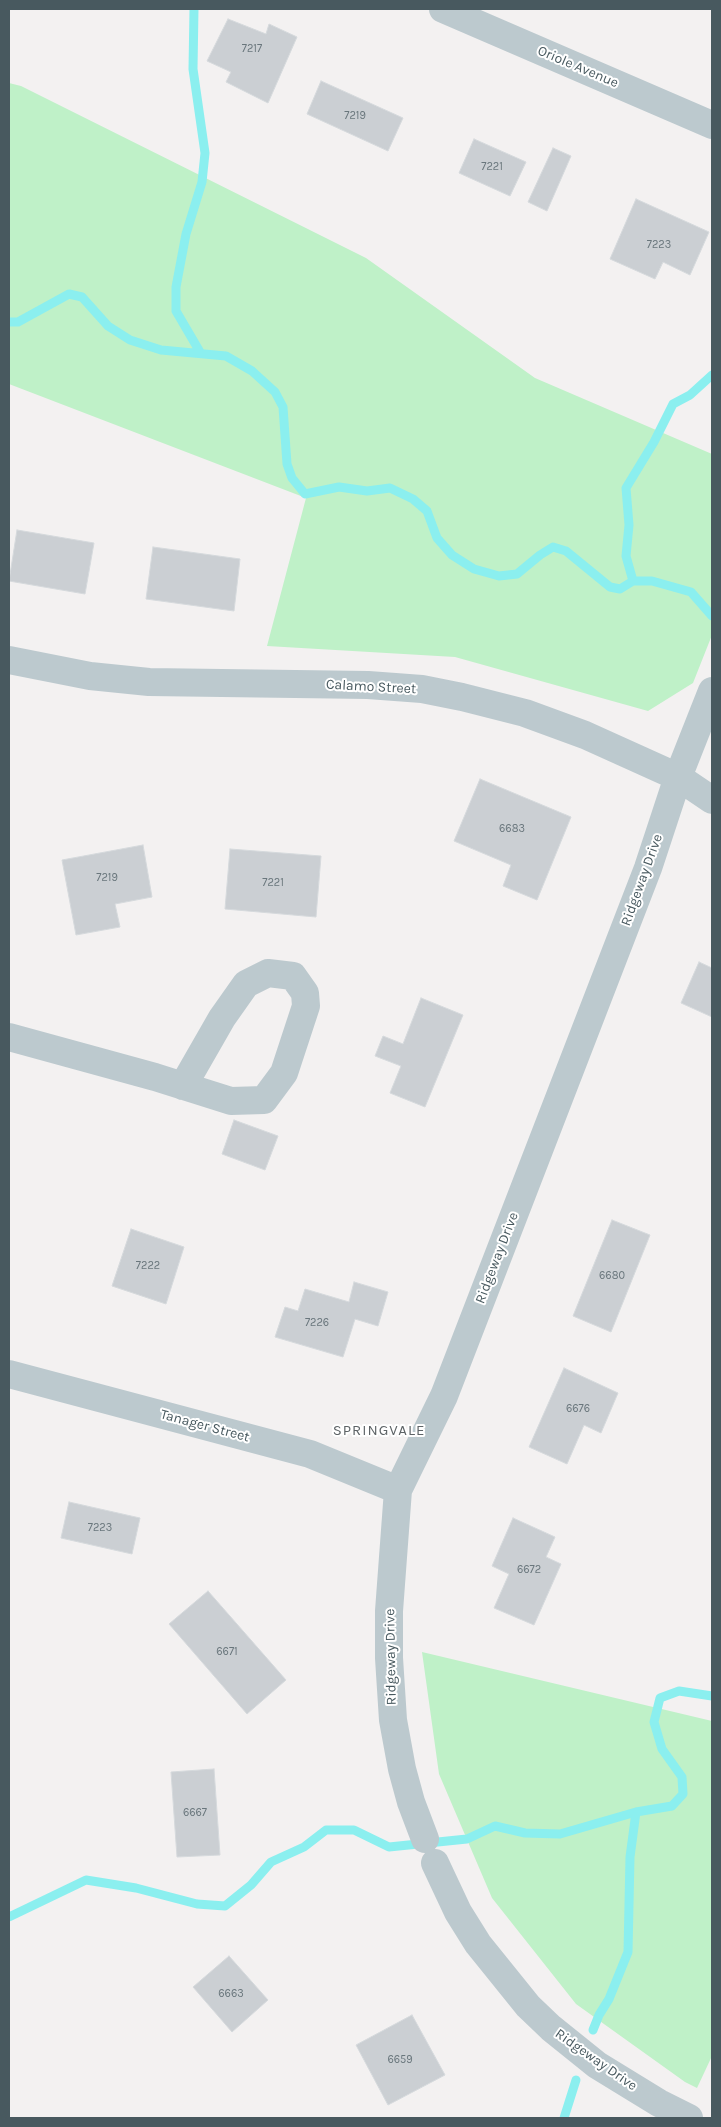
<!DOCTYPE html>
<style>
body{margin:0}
#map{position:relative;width:721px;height:2127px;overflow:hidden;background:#f3f1f1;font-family:Karla,sans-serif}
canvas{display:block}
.frame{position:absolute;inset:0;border:10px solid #48595f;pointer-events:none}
</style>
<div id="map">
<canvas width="721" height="2127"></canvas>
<div class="frame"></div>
</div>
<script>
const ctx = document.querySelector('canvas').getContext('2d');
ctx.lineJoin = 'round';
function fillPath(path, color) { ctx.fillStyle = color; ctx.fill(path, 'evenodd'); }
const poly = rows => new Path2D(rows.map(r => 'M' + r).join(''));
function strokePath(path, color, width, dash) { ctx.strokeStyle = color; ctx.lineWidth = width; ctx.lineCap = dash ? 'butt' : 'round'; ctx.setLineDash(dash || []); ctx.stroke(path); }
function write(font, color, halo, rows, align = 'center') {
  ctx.font = font + ' Karla,sans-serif'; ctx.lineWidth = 4; ctx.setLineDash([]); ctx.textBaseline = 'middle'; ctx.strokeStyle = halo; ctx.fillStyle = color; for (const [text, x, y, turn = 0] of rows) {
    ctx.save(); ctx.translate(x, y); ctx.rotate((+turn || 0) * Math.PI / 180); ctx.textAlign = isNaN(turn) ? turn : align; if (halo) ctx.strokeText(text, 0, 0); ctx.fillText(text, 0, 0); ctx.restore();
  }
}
fillPath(poly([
 [9,83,21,86,366,258,535,378,712,454,712,635,693,683,648,711,455,657,267,646,306,498,9,384],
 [422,1652,712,1721,712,2056,697,2088,685,2082,576,2004,492,1898,439,1774]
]), '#bff1c8');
strokePath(poly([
 [194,9,193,69,205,153,202,182,186,234,176,287,176,311,200,352],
 [9,322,18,322,69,294,82,297,108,326,130,340,161,350,226,356,252,371,275,392,283,407,287,464,292,478,305,494,339,487,367,491,390,488,413,499,427,511,437,538,452,555,474,569,499,576,517,574,540,555,553,547,566,551,610,587,620,589,633,581,652,581,691,592,712,616],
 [633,581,626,556,629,525,626,488,654,442,673,404,690,395,712,375],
 [9,1917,86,1880,136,1888,197,1904,225,1906,251,1885,271,1862,304,1847,326,1830,354,1830,389,1847,467,1839,495,1826,525,1833,560,1834,636,1812,672,1806,683,1794,682,1777,662,1749,654,1722,660,1698,679,1691,712,1696],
 [593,2030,599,2015,609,1999,628,1952,630,1857,636,1812],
 [564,2118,576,2080]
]), '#8befef', 9);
const building = poly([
 [228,19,266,34,269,24,297,37,268,103,226,82,231,72,207,61,228,19],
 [321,81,403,118,388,151,307,114,321,81],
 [474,139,526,162,510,196,459,173,474,139],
 [553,148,571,156,547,211,528,202,553,148],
 [636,199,709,232,690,275,663,262,655,279,610,259,636,199],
 [17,530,94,543,85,594,9,581,17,530],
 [153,547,240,559,234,611,146,599,153,547],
 [480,779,571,817,537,900,503,886,511,865,454,841,480,779],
 [143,845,152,897,115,904,120,927,76,935,62,860,143,845],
 [230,849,321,856,316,917,225,909,230,849],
 [699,962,712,968,712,1017,681,1003,699,962],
 [421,998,463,1015,425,1107,390,1093,401,1066,375,1056,383,1036,403,1044,421,998],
 [234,1120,278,1136,265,1170,222,1154,234,1120],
 [612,1220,650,1235,611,1332,573,1316,612,1220],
 [131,1229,184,1247,166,1304,112,1286,131,1229],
 [354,1282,388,1292,378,1326,355,1319,343,1357,275,1337,285,1307,298,1311,305,1289,349,1302,354,1282],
 [564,1368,618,1393,601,1433,584,1425,567,1464,529,1447,564,1368],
 [69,1502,140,1518,132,1554,61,1538,69,1502],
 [513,1518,555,1537,546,1557,561,1564,534,1625,494,1608,509,1574,492,1566,513,1518],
 [208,1591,286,1680,247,1714,169,1624,208,1591],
 [214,1769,220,1855,177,1857,171,1772,214,1769],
 [229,1956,268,2000,232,2032,193,1987,229,1956],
 [412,2015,445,2075,388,2105,356,2045,412,2015]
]);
fillPath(building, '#cbcfd3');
strokePath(building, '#d5d9dc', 1);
strokePath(poly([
 [443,9,712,125],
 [9,660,90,676,149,682,368,685,422,689,462,697,525,713,585,735,678,777,712,800],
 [9,1037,155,1077,231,1101,264,1100,284,1073,306,1006,305,993,293,976,268,973,246,984,222,1018,183,1086],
 [9,1374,310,1454,398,1490],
 [425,1839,411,1802,402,1769,393,1720,389,1658,389,1611,398,1490,444,1396,648,868,678,777,712,691],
 [435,1863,458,1912,478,1944,528,2006,551,2028,597,2065,659,2103,689,2118]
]), '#bcc9ce', 28);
write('11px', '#69767c', null, [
 ["7217",252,49],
 ["7219",355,116],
 ["7221",492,167],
 ["7223",659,245],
 ["6683",512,829],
 ["7219",107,878],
 ["7221",273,883],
 ["7222",148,1266],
 ["6680",612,1276],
 ["7226",317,1323],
 ["6676",578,1409],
 ["7223",100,1528],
 ["6672",529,1570],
 ["6671",227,1652],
 ["6667",195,1813],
 ["6663",231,1994],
 ["6659",400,2060]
]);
write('14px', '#48595f', '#fff', [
 ["Oriole Avenue",578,67,23],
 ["Calamo Street",371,687,3],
 ["Ridgeway Drive",642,880,-70],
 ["Ridgeway Drive",497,1258,-69],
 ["Tanager Street",205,1426,15],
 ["Ridgeway Drive",391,1657,-91],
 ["Ridgeway Drive",596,2060,35]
]);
ctx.letterSpacing = '1px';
write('15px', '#5d6366', '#fff', [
 ["SPRINGVALE",379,1431]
]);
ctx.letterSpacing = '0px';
</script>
